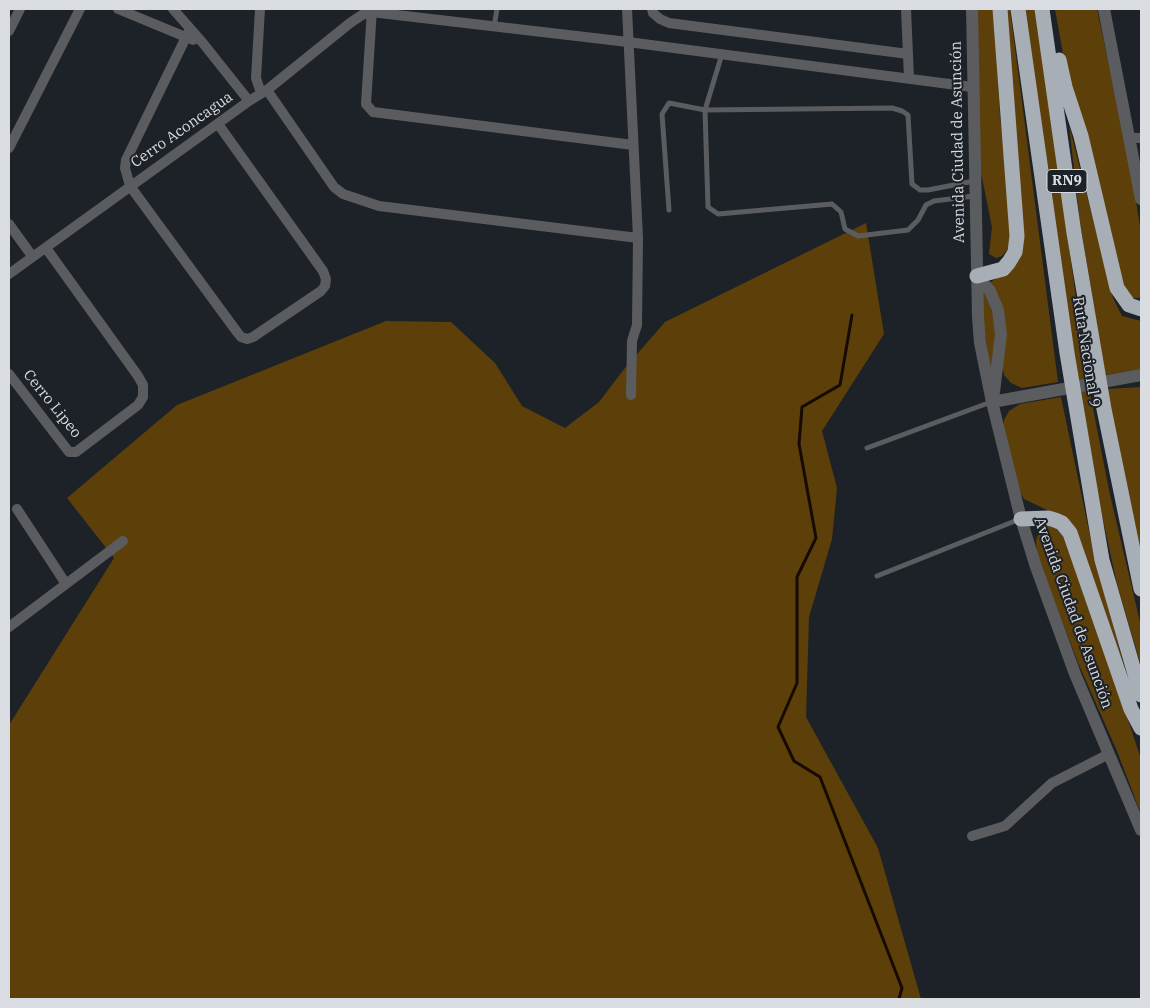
<!DOCTYPE html>
<meta charset="utf-8">
<style>
body{margin:0}
#map{position:relative;width:1150px;height:1008px;overflow:hidden;background:#1d2228;font-family:"IBM Plex Serif",serif}
canvas{display:block}
.frame{position:absolute;inset:0;border:10px solid #d9dce1;pointer-events:none}
</style>
<div id="map">
<canvas width="1150" height="1008"></canvas>
<div class="frame"></div>
</div>
<script>
const ctx = document.querySelector('canvas').getContext('2d');
ctx.lineJoin = 'round';
function fillPath(path, color) { ctx.fillStyle = color; ctx.fill(path, 'evenodd'); }
const poly = rows => new Path2D(rows.map(r => 'M' + r).join(''));
function strokePath(path, color, width, dash) { ctx.strokeStyle = color; ctx.lineWidth = width; ctx.lineCap = dash ? 'butt' : 'round'; ctx.setLineDash(dash || []); ctx.stroke(path); }
function write(font, color, halo, rows, align = 'center') {
  ctx.font = font + ' "IBM Plex Serif",serif'; ctx.lineWidth = 4; ctx.setLineDash([]); ctx.textBaseline = 'middle'; ctx.strokeStyle = halo; ctx.fillStyle = color; for (const [text, x, y, turn = 0] of rows) {
    ctx.save(); ctx.translate(x, y); ctx.rotate((+turn || 0) * Math.PI / 180); ctx.textAlign = isNaN(turn) ? turn : align; if (halo) ctx.strokeText(text, 0, 0); ctx.fillText(text, 0, 0); ctx.restore();
  }
}
fillPath(poly([
 [976,9,994,9,1000,116,1012,235,1007,250,1002,256,996,258,989,254,992,227,976,148],
 [1001,9,1010,9,1058,382,1022,388,1011,383,1004,375,988,284,1015,266],
 [1022,9,1037,9,1086,373,1110,495,1141,626,1141,666,1117,584,1090,460],
 [1055,9,1097,9,1131,169,1141,233,1141,296,1139,298,1129,298,1120,284,1063,54],
 [1069,125,1113,298,1122,316,1141,321,1141,369,1105,375,1080,222],
 [866,223,884,334,822,431,837,488,832,539,809,617,806,717,878,848,921,999,9,999,9,725,114,558,67,498,177,405,386,321,451,322,495,363,522,406,565,428,599,402,625,368,665,322],
 [984,291,995,319,997,338,991,373,980,303],
 [1141,387,1141,557,1107,389],
 [1061,397,1094,555,1135,706,1062,517,1024,499,1017,487,1004,432,1004,420,1009,411,1020,404],
 [1042,525,1047,525,1058,529,1071,547,1141,759,1141,814,1117,751,1079,665,1037,556,1036,540]
]), '#5d3f09');
strokePath(poly([
 [852,315,840,385,802,407,799,444,816,538,797,577,797,683,778,727,794,761,820,777,902,988,899,999]
]), '#170a00', 3);
strokePath(poly([
 [494,27,497,9],
 [722,54,705,110,708,207,718,214,832,204,841,212,845,229,858,236,908,230,918,220,926,205,934,201,974,196],
 [669,210,662,114,669,103,705,110,892,108,902,111,908,115,912,184,920,190,928,190,974,181],
 [867,448,991,402],
 [877,576,1020,519]
]), '#5a5c60', 5);
strokePath(poly([
 [118,9,193,40],
 [173,9,202,42,249,101],
 [260,9,256,78,261,93],
 [372,9,366,104,373,112,633,145],
 [627,9,638,238,637,325,632,341,631,395],
 [652,9,653,13,660,19,669,23,908,54],
 [906,9,909,78],
 [190,29,126,160,125,168,130,186,237,332,241,337,247,339,253,337,321,291,325,286,326,279,323,271,218,124],
 [9,31,20,9],
 [267,90,334,187,343,194,379,206,638,238],
 [1130,138,1141,138],
 [9,148,80,9],
 [9,224,32,256],
 [9,274,249,101,267,90,350,23,362,15,371,12,628,42,972,87],
 [9,374,69,452,76,452,138,405,143,397,143,385,138,376,46,248],
 [17,509,66,584],
 [9,627,123,541],
 [972,836,1005,826,1052,783,1109,754]
]), '#5a5c60', 10);
strokePath(poly([
 [972,9,978,317,980,343,992,402,1021,519,1036,567,1075,674,1141,830],
 [1104,9,1141,199],
 [977,276,990,291,998,310,1001,334,994,392],
 [992,402,1141,375]
]), '#5a5c60', 12);
strokePath(poly([
 [1018,9,1067,353,1102,560,1141,695],
 [1042,9,1074,233,1104,409,1141,589],
 [1059,60,1065,87,1081,136,1117,288,1129,305,1141,309],
 [977,276,1003,269,1009,262,1015,252,1017,236,1000,9],
 [1021,519,1048,518,1055,520,1062,523,1070,533,1131,709,1141,728]
]), '#a8aeb6', 15);
for (const [x, y, w] of [
 [1067,181,40]
]) { const box = new Path2D(); box.roundRect(x - w / 2, y - 11.5, w, 23, 4); ctx.fillStyle = '#1d2228'; ctx.fill(box); strokePath(box, '#d9dce1', 1); }
write('bold 14px', '#d9dce1', null, [
 ["RN9",1067,181]
]);
write('15px', '#d9dce1', '#1d2228', [
 ["Cerro Aconcagua",182,130,-35],
 ["Avenida Ciudad de Asunción",958,142,-91],
 ["Ruta Nacional 9",1086,352,81],
 ["Cerro Lipeo",52,404,51],
 ["Avenida Ciudad de Asunción",1073,613,70]
]);
</script>
